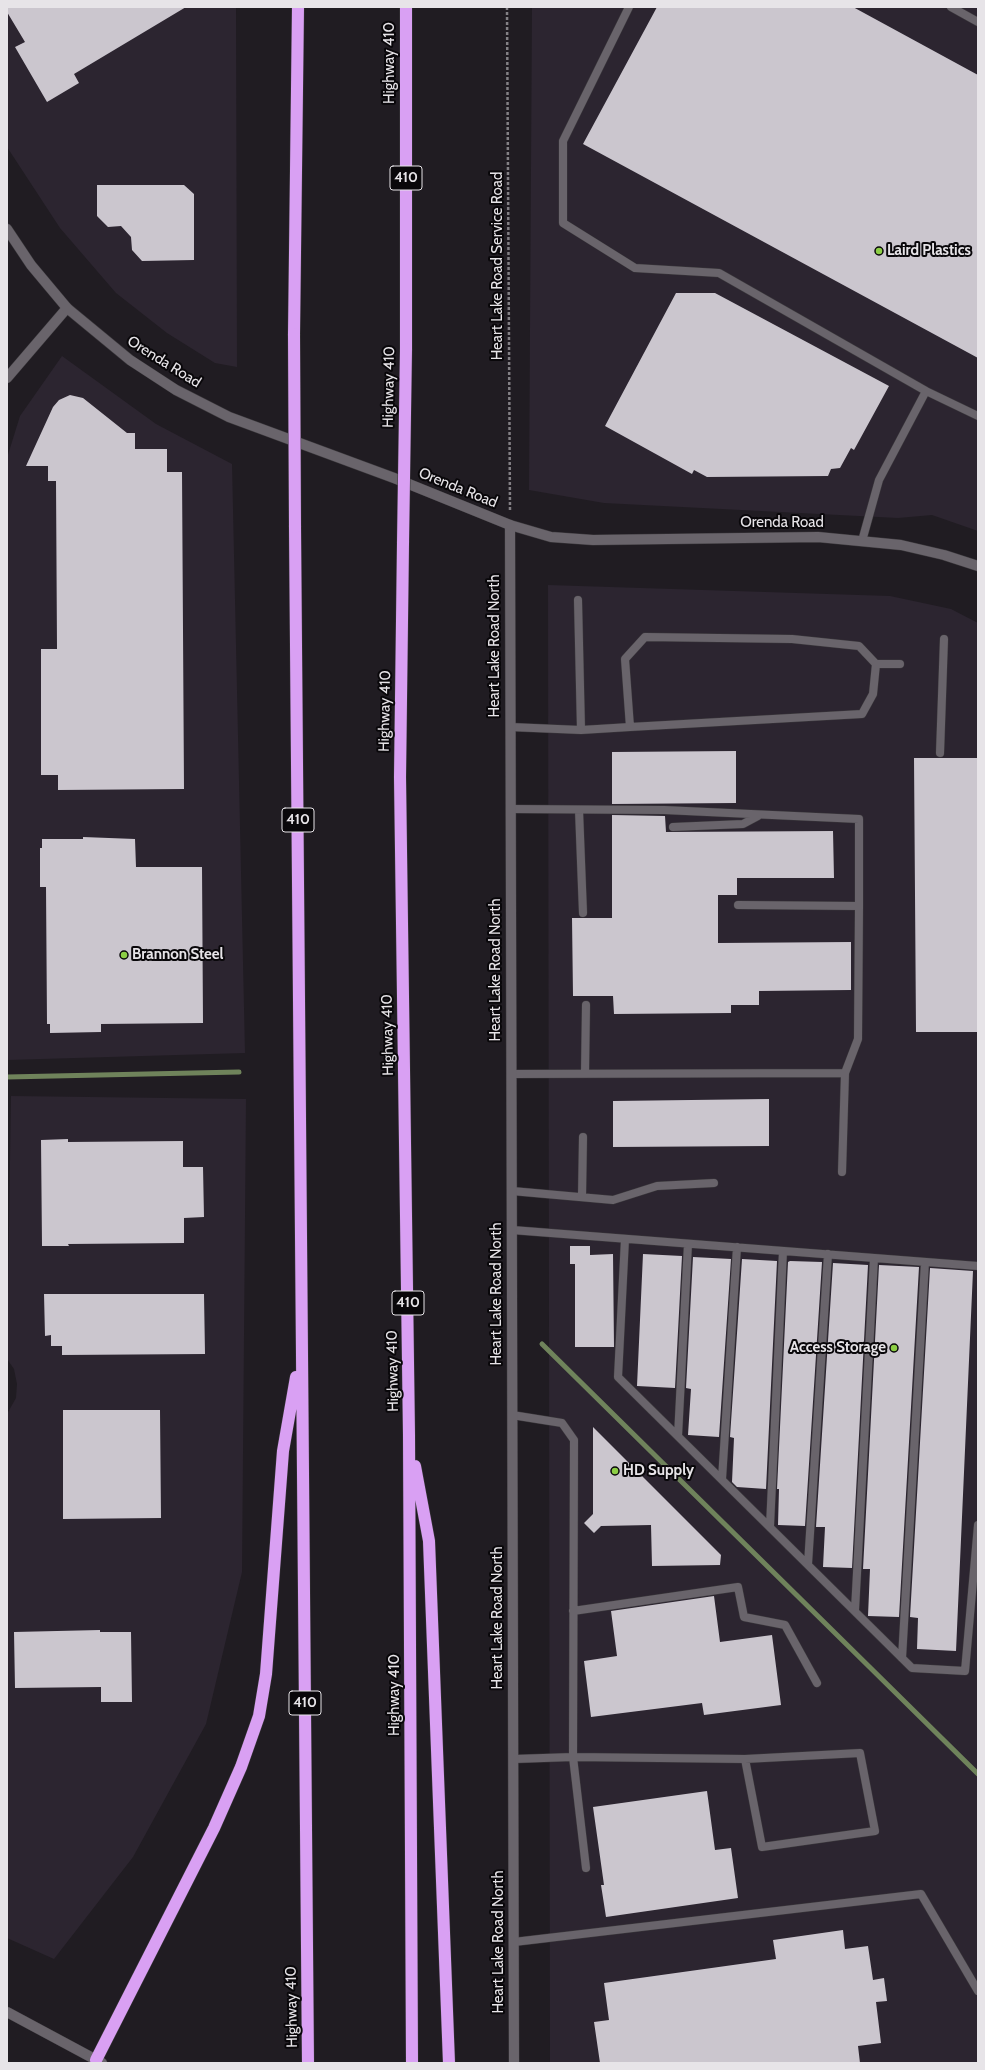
<!DOCTYPE html>
<style>
body{margin:0}
#map{position:relative;width:985px;height:2070px;overflow:hidden;background:#201c22;font-family:Cabin,sans-serif}
canvas{display:block}
.frame{position:absolute;inset:0;border:8px solid #e7e4e8;pointer-events:none}
</style>
<div id="map">
<canvas width="985" height="2070"></canvas>
<div class="frame"></div>
</div>
<script>
const ctx = document.querySelector('canvas').getContext('2d');
ctx.lineJoin = 'round';
function fillPath(path, color) { ctx.fillStyle = color; ctx.fill(path, 'evenodd'); }
const poly = rows => new Path2D(rows.map(r => 'M' + r).join(''));
function strokePath(path, color, width, dash) { ctx.strokeStyle = color; ctx.lineWidth = width; ctx.lineCap = dash ? 'butt' : 'round'; ctx.setLineDash(dash || []); ctx.stroke(path); }
function write(font, color, halo, rows, align = 'center') {
  ctx.font = font + ' Cabin,sans-serif'; ctx.lineWidth = 4; ctx.setLineDash([]); ctx.textBaseline = 'middle'; ctx.strokeStyle = halo; ctx.fillStyle = color; for (const [text, x, y, turn = 0] of rows) {
    ctx.save(); ctx.translate(x, y); ctx.rotate((+turn || 0) * Math.PI / 180); ctx.textAlign = isNaN(turn) ? turn : align; if (halo) ctx.strokeText(text, 0, 0); ctx.fillText(text, 0, 0); ctx.restore();
  }
}
fillPath(poly([
 [7,7,236,7,237,367,215,363,167,333,116,293,60,228,7,147],
 [532,7,978,7,978,531,932,515,898,518,604,503,529,490],
 [62,356,156,424,232,464,245,1053,7,1060,7,458,20,416],
 [548,585,890,596,951,609,978,623,978,2063,550,2063],
 [11,1096,246,1099,242,1572,206,1724,133,1857,54,1959,7,1938,7,1414,16,1398,17,1384,14,1369,7,1359]
]), '#2c2530');
strokePath(poly([
 [7,1077,239,1072],
 [542,1344,978,1774]
]), '#6f835b', 5);
fillPath(poly([
 [7,7,186,7,74,74,79,83,47,102,15,47,25,42,7,12],
 [657,7,853,7,978,75,978,358,583,144],
 [97,185,184,185,194,194,194,260,142,261,132,250,131,237,121,226,108,227,97,216],
 [676,293,715,293,889,386,854,450,851,448,840,468,831,469,828,476,707,477,694,470,692,474,605,426],
 [70,395,83,398,127,433,135,433,135,449,167,449,167,472,182,472,184,789,58,790,58,775,41,775,41,649,57,649,56,481,48,481,48,466,26,466,53,407,59,400],
 [736,751,736,803,612,804,612,752],
 [914,758,978,758,978,1032,916,1032],
 [612,815,665,816,666,832,833,831,834,878,737,878,737,895,718,895,718,943,851,942,851,990,759,991,759,1005,731,1005,731,1013,614,1014,613,996,573,996,572,918,612,918],
 [83,837,135,839,136,867,202,867,203,1023,101,1024,101,1032,50,1033,50,1024,47,1024,46,887,40,887,40,848,42,848,42,839,83,839],
 [769,1099,769,1146,613,1147,613,1101],
 [68,1139,68,1142,183,1141,183,1167,203,1167,204,1217,184,1218,184,1243,68,1244,69,1246,42,1246,41,1140],
 [570,1246,590,1246,590,1255,613,1254,614,1347,575,1347,575,1264,570,1264],
 [643,1254,682,1256,675,1388,637,1386],
 [693,1257,731,1259,719,1437,688,1435,691,1389,686,1388],
 [742,1259,777,1261,766,1489,737,1487,732,1482,734,1438,730,1437],
 [790,1261,822,1262,805,1526,778,1525,779,1489,777,1489,788,1262],
 [833,1263,868,1265,852,1568,823,1567,825,1527,816,1527],
 [879,1265,919,1267,899,1617,868,1616,870,1569,863,1569],
 [930,1268,973,1271,956,1651,917,1649,918,1618,910,1617],
 [44,1294,204,1294,205,1354,62,1355,62,1346,51,1346,51,1335,45,1336],
 [63,1410,160,1410,161,1518,63,1519],
 [593,1427,721,1555,720,1565,652,1566,651,1525,601,1526,594,1533,584,1523,593,1514],
 [714,1596,720,1642,772,1635,781,1705,704,1715,702,1703,591,1717,584,1661,617,1656,611,1611],
 [100,1630,100,1632,131,1632,132,1702,101,1702,101,1687,15,1688,14,1632],
 [707,1791,715,1850,731,1848,738,1898,606,1917,601,1885,604,1885,593,1807],
 [843,1930,845,1949,868,1946,873,1980,884,1978,887,2001,876,2002,881,2043,858,2046,860,2063,600,2063,594,2022,609,2020,604,1983,776,1959,773,1940]
]), '#cbc6ce');
const service = poly([
 [629,7,563,141,563,223,635,268,719,273,926,391,879,480,862,541],
 [951,7,978,22],
 [926,391,978,416],
 [578,600,581,730],
 [876,664,873,694,862,714,630,727,625,659,645,637,792,639,859,646,876,664,900,664],
 [510,727,581,730,630,727],
 [940,753,944,639],
 [510,809,664,810,859,819,859,906],
 [579,810,583,913],
 [673,827,743,824,758,816],
 [738,905,859,906,858,1039,845,1073],
 [511,1074,845,1073,842,1172],
 [585,1074,586,1005],
 [512,1191,613,1200,657,1186,714,1183],
 [582,1197,583,1137],
 [512,1230,978,1266],
 [625,1239,618,1377,912,1668,965,1671,978,1525],
 [512,1415,562,1423,574,1440,573,1757,745,1759,860,1753,875,1831,762,1847,745,1759],
 [678,1436,688,1244],
 [722,1479,737,1247],
 [770,1526,783,1251],
 [808,1564,828,1254],
 [855,1610,874,1258],
 [573,1611,738,1587,744,1617,785,1625,817,1683],
 [902,1658,925,1262],
 [514,1759,573,1757,586,1868],
 [514,1942,921,1894,978,1991]
]);
const minor = poly([
 [7,378,67,308],
 [510,525,514,2063]
]);
const tertiary = poly([
 [7,229,31,265,67,308,130,360,176,390,229,417,394,478,510,525,551,537,593,540,818,537,901,545,944,555,978,566],
 [7,2012,102,2063]
]);
const motorway = poly([
 [294,334,298,7],
 [406,349,406,7],
 [295,527,308,2063],
 [403,543,400,777,409,1435,412,2063],
 [415,1466,429,1541,449,2063],
 [96,2060,214,1828,241,1767,259,1716,266,1674,283,1451,296,1377]
]);
strokePath(service, '#3b383c', 9);
strokePath(minor, '#3b383c', 11);
strokePath(tertiary, '#3b383c', 11);
strokePath(motorway, '#3b383c', 13);
strokePath(poly([
 [507,7,510,511]
]), '#838085', 2.5, [3, 2]);
strokePath(service, '#69646b', 8);
strokePath(minor, '#69646b', 10);
strokePath(tertiary, '#69646b', 10);
strokePath(motorway, '#d9a0f3', 12);
const motorwayBridge = poly([
 [294,334,295,527],
 [403,543,406,349]
]);
strokePath(motorwayBridge, '#3b383c', 13, []);
strokePath(motorwayBridge, '#d9a0f3', 12);
for (const [x, y, r, color] of [
 [879,251,4,"#8cce45"],
 [124,955,4,"#8cce45"],
 [894,1348,4,"#8cce45"],
 [615,1471,4,"#8cce45"]
]) { const dot = new Path2D(); dot.arc(x, y, r, 0, 2 * Math.PI); ctx.fillStyle = color; ctx.fill(dot); strokePath(dot, '#09070a', 1.5); }
for (const [x, y, w] of [
 [406,178,32],
 [298,820,32],
 [408,1303,32],
 [305,1703,32]
]) { const box = new Path2D(); box.roundRect(x - w / 2, y - 12, w, 24, 3); ctx.fillStyle = '#09070a'; ctx.fill(box); strokePath(box, '#e7e4e8', 1); }
write('bold 14px', '#e7e4e8', null, [
 ["410",406,178],
 ["410",298,820],
 ["410",408,1303],
 ["410",305,1703]
]);
write('15px', '#e7e4e8', '#09070a', [
 ["Highway 410",390,63,-90],
 ["Heart Lake Road Service Road",498,266,-90],
 ["Orenda Road",164,362,32],
 ["Highway 410",389,387,-89],
 ["Orenda Road",458,488,22],
 ["Orenda Road",782,523],
 ["Heart Lake Road North",495,646,-90],
 ["Highway 410",385,711,-89],
 ["Heart Lake Road North",496,970,-90],
 ["Highway 410",388,1035,-91],
 ["Heart Lake Road North",497,1294,-90],
 ["Highway 410",393,1371,-91],
 ["Heart Lake Road North",498,1618,-90],
 ["Highway 410",395,1695,-90],
 ["Heart Lake Road North",499,1942,-90],
 ["Highway 410",292,2007,-91]
]);
write('bold 15px', '#e7e4e8', '#09070a', [
 ["Laird Plastics",887,251],
 ["Brannon Steel",132,955],
 ["Access Storage",886,1348,"right"],
 ["HD Supply",623,1471]
], 'left');
</script>
